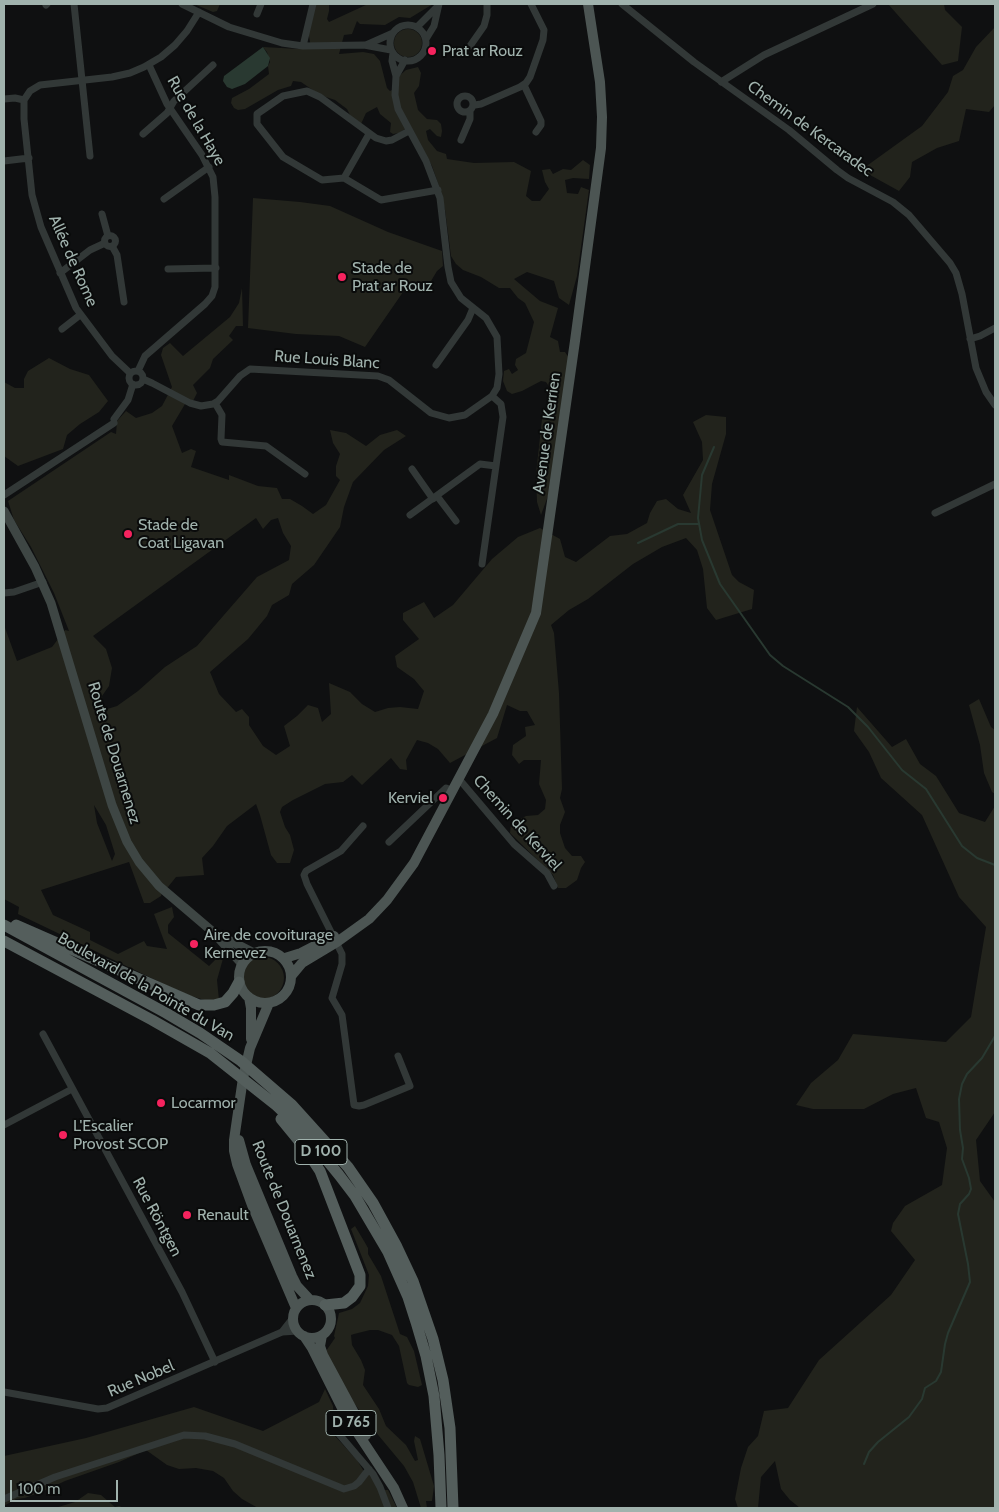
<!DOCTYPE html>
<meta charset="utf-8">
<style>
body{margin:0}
#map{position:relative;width:999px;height:1512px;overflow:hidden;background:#0f1011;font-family:Cabin,sans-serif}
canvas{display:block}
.frame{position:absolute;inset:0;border:5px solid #a0b2ad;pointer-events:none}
.scale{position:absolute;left:10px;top:1480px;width:108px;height:22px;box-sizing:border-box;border:2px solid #a0b2ad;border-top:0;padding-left:6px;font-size:15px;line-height:18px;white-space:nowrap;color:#a0b2ad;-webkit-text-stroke:4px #0a0b0b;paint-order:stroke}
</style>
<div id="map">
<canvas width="999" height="1512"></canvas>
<div class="frame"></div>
<div class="scale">100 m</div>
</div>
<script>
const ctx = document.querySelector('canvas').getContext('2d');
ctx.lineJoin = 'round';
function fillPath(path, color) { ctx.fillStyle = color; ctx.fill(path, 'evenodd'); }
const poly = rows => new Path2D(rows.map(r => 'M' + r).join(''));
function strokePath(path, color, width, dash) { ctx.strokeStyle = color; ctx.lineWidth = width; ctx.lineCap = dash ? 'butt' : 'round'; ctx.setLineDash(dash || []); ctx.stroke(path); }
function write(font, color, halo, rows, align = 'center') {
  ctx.font = font + ' Cabin,sans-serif'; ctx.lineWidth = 4; ctx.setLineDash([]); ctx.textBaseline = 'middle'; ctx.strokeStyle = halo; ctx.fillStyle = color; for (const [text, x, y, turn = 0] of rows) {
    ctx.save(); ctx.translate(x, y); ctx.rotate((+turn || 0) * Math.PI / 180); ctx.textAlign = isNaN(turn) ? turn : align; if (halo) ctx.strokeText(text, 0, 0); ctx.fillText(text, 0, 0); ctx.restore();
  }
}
fillPath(poly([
 [194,4,220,4,217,11,213,12],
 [316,4,329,4,329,11,327,19,329,22,368,4,433,4,410,18,399,17,385,25,360,24,357,21,352,34,344,35,339,54,363,52,374,54,380,61,387,88,390,91,398,87,399,76,406,70,418,67,421,73,419,86,414,93,418,110,427,119,437,120,441,124,442,131,441,137,437,136,430,129,426,131,428,140,437,151,446,154,447,159,474,163,514,162,531,171,526,196,532,201,540,201,549,189,545,182,542,170,550,169,553,174,563,169,571,170,583,160,590,165,589,179,573,178,565,180,567,193,578,194,581,187,589,190,577,276,569,305,559,298,554,281,527,272,514,279,540,301,558,308,550,337,558,341,560,352,565,352,569,358,552,485,541,515,537,502,536,474,542,419,551,395,550,388,546,382,541,381,522,391,512,394,507,391,503,381,504,371,509,369,512,374,518,370,515,365,516,359,526,353,534,322,525,303,518,298,510,288,499,288,481,277,463,270,456,264,451,256,445,210,439,186,432,166,410,126,399,133,393,134,390,132,391,123,380,114,377,107,366,113,361,124,351,117,347,109,335,100,320,95,301,82,293,81,291,86,278,90,245,109,238,110,234,108,231,103,232,98,249,89,269,74,268,66,270,62,267,52,263,47,299,49,311,48,308,30],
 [888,4,944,4,945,10,962,27,958,61,942,65],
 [995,27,995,105,989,112,966,109,959,141,937,148,912,162,910,177,899,191,861,170,922,126,948,92,953,76,963,70,976,47],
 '394 43a14 14 0 1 1 28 0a14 14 0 1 1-28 0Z',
 [253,198,300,202,330,206,388,232,442,251,443,266,437,271,425,291,410,282,365,347,339,336,296,334,248,328],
 [242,288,243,326,236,326,229,336,233,340,213,359,210,368,193,385,197,393,193,401,188,399,172,426,182,453,191,449,196,451,191,467,229,480,229,475,258,486,277,488,282,499,290,499,302,506,313,514,326,505,340,480,336,476,336,466,340,454,333,443,330,430,346,433,366,446,380,435,397,430,406,436,384,450,353,482,344,507,340,527,314,565,292,584,289,595,272,605,267,616,248,639,210,672,219,694,236,712,242,709,249,717,249,725,263,746,276,755,290,746,284,726,297,716,308,705,318,708,322,722,331,714,329,683,350,692,362,704,375,712,388,708,400,707,418,709,424,691,414,679,397,667,395,656,419,639,403,620,403,613,424,602,434,618,453,605,492,559,518,537,540,528,560,539,565,557,576,562,610,536,627,534,647,523,650,513,657,501,666,499,678,509,691,513,683,495,703,460,702,442,693,422,706,415,726,417,726,434,712,484,710,510,732,575,739,582,754,590,752,609,716,620,707,608,703,569,697,550,686,538,662,547,633,564,588,599,569,610,551,625,554,633,559,693,562,789,560,798,565,812,560,825,560,833,565,848,572,856,581,856,585,862,581,868,577,880,566,888,558,888,553,875,510,833,511,824,526,816,538,815,545,809,546,800,539,784,541,760,524,760,519,764,512,755,513,745,526,736,525,727,535,725,527,711,520,711,507,705,497,738,450,763,438,749,428,743,417,740,406,760,407,770,400,769,391,758,362,785,352,775,343,782,325,784,293,800,282,807,280,812,285,827,290,835,294,850,290,863,277,863,271,855,260,815,256,804,227,826,213,846,202,858,204,875,176,877,168,887,164,887,161,896,150,903,144,903,129,862,41,890,53,915,90,932,90,940,118,954,144,941,147,946,167,949,154,914,172,907,174,917,168,925,168,933,209,966,221,954,224,955,217,980,219,1000,208,1001,191,996,168,986,18,914,19,907,4,899,4,625,17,661,52,647,65,630,69,631,54,593,31,547,14,520,8,501,111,432,116,434,117,421,126,411,136,418,152,413,162,406,172,387,161,355,163,348,170,343,183,356,230,317,239,303],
 [256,518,263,529,271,520,278,518,283,533,291,546,289,560,257,577,197,646,165,667,138,691,117,706,104,710,102,696,109,686,112,668,106,649,93,636],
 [94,805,106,825,115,854,112,861,97,823],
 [49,358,70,369,89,375,108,401,99,412,80,424,67,435,63,449,18,466,4,456,4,382,15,388,24,388,24,379,28,371],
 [979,699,991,727,995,730,995,794,992,792,984,773,980,745,969,705],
 [857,707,892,747,906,739,920,764,936,776,959,813,985,822,995,806,995,1112,976,1140,980,1181,995,1202,995,1508,800,1508,790,1500,781,1489,775,1461,761,1477,758,1508,738,1508,735,1499,741,1468,748,1447,758,1436,764,1411,788,1408,819,1360,891,1295,915,1260,891,1231,893,1223,905,1206,942,1185,947,1148,939,1122,926,1118,916,1088,893,1094,864,1109,813,1109,796,1105,811,1083,838,1060,853,1034,946,1042,971,1017,986,927,959,897,922,815,881,778,869,752,854,731],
 '242 978a21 21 0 1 1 42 0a21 21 0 1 1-42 0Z',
 [355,1226,364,1241,368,1248,368,1254,381,1276,400,1334,407,1337,414,1351,422,1385,418,1387,409,1385,407,1383,399,1346,392,1335,378,1330,370,1330,354,1334,351,1335,352,1345,361,1360,365,1370,363,1385,379,1409,386,1426,406,1445,415,1461,418,1460,414,1441,415,1436,420,1439,434,1486,432,1501,426,1501,427,1508,421,1508,413,1482,404,1466,374,1430,343,1388,326,1351,335,1338,334,1336,339,1313,352,1309,360,1303,368,1286,369,1275,351,1229],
 [325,1389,333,1406,335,1436,357,1460,365,1473,370,1475,380,1490,388,1490,397,1508,258,1508,242,1499,233,1491,224,1478,213,1471,196,1468,179,1469,167,1465,146,1450,119,1462,65,1481,46,1490,25,1498,16,1499,4,1506,4,1508,4,1456,86,1438,194,1407,263,1431,319,1402],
 [88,1493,101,1495,115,1507,119,1506,124,1508,55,1508,75,1502]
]), '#22231c');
fillPath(poly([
 [263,47,270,58,268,66,245,84,232,89,227,87,223,81,224,76]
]), '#293931');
strokePath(poly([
 [714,447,702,475,698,518,702,540,720,584,770,655,783,666,848,707,868,727,902,770,926,789,962,846,977,858,995,865],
 [638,543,678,524,699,524],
 [864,1464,869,1452,878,1442,909,1417,922,1399,925,1388,936,1381,941,1372,945,1344,948,1333,970,1282,968,1264,958,1214,960,1204,969,1194,971,1189,969,1178,962,1159,963,1148,960,1130,959,1099,962,1084,967,1074,982,1058,995,1036]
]), '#293931', 2);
strokePath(poly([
 [74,4,90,156],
 [182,4,229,27,282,43,303,46,364,45,391,50],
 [622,4,694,62,789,130,837,170,848,178,893,202,909,215,950,263,956,273,962,294,976,368,986,392,995,405],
 [46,5,47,4],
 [257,14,261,4],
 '390 43a18 18 0 1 1 36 0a18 18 0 1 1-36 0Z',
 [417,27,437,7],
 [426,39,434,26,439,4],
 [366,45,393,33],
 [303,46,313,4],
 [470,46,484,26,487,15,487,4],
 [396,76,405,60],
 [721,82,764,55,873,4],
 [524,85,541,121,541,125,536,132],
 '457 104a8 8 0 1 1 16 0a8 8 0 1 1-16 0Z',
 [4,99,15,98,24,100],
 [475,105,481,104,520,87,526,83,530,77,543,40,544,30,531,4],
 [143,134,167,113,174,101,213,65],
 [369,134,344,178,322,180,283,157,257,124,257,114,283,96,307,91,320,97,376,138,386,141,392,140,409,131],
 [461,140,470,119,470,112],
 [4,161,29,158],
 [344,178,381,200,438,190],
 [164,199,209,167],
 [102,214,108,236],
 '104.5 241a5.5 5.5 0 1 1 11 0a5.5 5.5 0 1 1-11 0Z',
 [112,246,117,255,124,302],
 [168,269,216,268],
 [60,273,90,250,105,243],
 [62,329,80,315],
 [970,339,980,336,995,328],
 [436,365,468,320,473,308],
 [138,371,145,356,205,304,212,296,215,287,215,197,213,177,202,155,167,104,149,65],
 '129 378a7 7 0 1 1 14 0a7 7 0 1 1-14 0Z',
 [130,373,112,356,76,308,41,227,32,195,24,119,24,100,30,91,40,85,112,77,130,73,144,67,161,57,175,45,187,31,199,12],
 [143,379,152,383,190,403,201,406,213,404,218,401,240,376,250,369,378,376,389,380,431,413,449,418,465,415,492,396,497,388,499,374,497,337,486,318,461,298,451,282,448,267,440,198,426,161,398,109,395,95,396,76,392,61,393,53],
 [215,403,222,415,221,439,222,442,266,446,305,474],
 [114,419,128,400,133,384],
 [412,469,433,499],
 [4,495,114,423],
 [437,496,456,521],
 [935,513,995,484],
 [410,515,480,464,496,466],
 [482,564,503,417,501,404,492,396],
 [4,593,14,592,43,582],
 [459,779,514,844,547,873,554,886],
 [363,826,341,851,306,871,304,875,307,884,342,954,342,964,332,998,342,1015,354,1105,359,1106,364,1105,410,1086,398,1056],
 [389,842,446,788,453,791],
 [43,1034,182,1292,215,1362],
 [4,1125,72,1089],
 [282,1332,293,1318],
 [4,1392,98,1409,107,1408,282,1332,298,1331],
 [346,1411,338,1425,338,1433,373,1474,380,1487,388,1508],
 [4,1499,55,1477,184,1435,205,1436,235,1444,344,1489,354,1486,359,1482,369,1469]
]), '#323837', 7);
strokePath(poly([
 [4,511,35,567,51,603,112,805,127,842,139,862,159,886,213,932,242,964],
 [223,937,254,953]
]), '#3e4644', 9);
strokePath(poly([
 '239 977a26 26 0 1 1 52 0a26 26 0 1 1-52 0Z',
 [285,958,301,953,334,936],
 [292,975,302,963,337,942,369,919,387,900,414,863,493,714,536,613,575,341,601,148,602,117,600,82,588,4],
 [249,997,251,1008,251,1039],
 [269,1003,250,1048,243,1078,234,1140,234,1151,237,1164,252,1205,296,1308],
 [239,1140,246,1165,292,1276,297,1286,310,1300],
 '293 1319a19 19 0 1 1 38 0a19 19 0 1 1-38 0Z',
 [322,1335,320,1346,323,1355,366,1435],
 [304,1336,312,1348,345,1414,394,1488,403,1508]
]), '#4c5553', 10);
strokePath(poly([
 [4,925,166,1013,200,1033,241,1061,292,1105,348,1167,373,1203,397,1247,413,1281,433,1339,443,1380,450,1428,453,1508],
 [16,925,199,1005,214,1005,225,1002,233,993,239,982],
 [4,941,152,1020,210,1053,277,1106,304,1132,339,1175,355,1196,388,1252,408,1297,416,1322,426,1356,434,1396,439,1455,441,1508],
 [281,1119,304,1147,320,1171,360,1275,360,1286,352,1297,344,1303,325,1305]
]), '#545e5c', 11);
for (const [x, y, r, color] of [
 [432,51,5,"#f5235e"],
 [342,277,5,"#f5235e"],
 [128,534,5,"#f5235e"],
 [443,798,5,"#f5235e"],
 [194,944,5,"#f5235e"],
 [161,1103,5,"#f5235e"],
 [63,1135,5,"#f5235e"],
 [187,1215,5,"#f5235e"]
]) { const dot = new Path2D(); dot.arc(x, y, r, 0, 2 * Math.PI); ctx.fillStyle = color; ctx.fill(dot); strokePath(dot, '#0a0b0b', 2); }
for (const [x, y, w] of [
 [321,1152,52],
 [351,1423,50]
]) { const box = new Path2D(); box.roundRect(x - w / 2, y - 12.5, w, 25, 4); ctx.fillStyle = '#0a0b0b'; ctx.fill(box); strokePath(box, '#a0b2ad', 1); }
write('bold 15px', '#a0b2ad', null, [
 ["D 100",321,1152],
 ["D 765",351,1423]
]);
write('16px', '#a0b2ad', '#0a0b0b', [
 ["Prat ar Rouz",442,51],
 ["Stade de",352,268],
 ["Prat ar Rouz",352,286],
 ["Stade de",138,525],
 ["Coat Ligavan",138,543],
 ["Kerviel",433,798,"right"],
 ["Aire de covoiturage",204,935],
 ["Kernevez",204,953],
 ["Locarmor",171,1103],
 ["L'Escalier",73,1126],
 ["Provost SCOP",73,1144],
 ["Renault",197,1215]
], 'left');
write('16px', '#a0b2ad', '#0a0b0b', [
 ["Rue de la Haye",196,121,60],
 ["Chemin de Kercaradec",810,129,36],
 ["Allée de Rome",73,261,66],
 ["Rue Louis Blanc",327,360,4],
 ["Avenue de Kerrien",547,433,-82],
 ["Route de Douarnenez",114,753,73],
 ["Chemin de Kerviel",517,823,48],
 ["Boulevard de la Pointe du Van",146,987,30],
 ["Route de Douarnenez",284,1210,68],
 ["Rue Röntgen",157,1217,62],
 ["Rue Nobel",141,1379,-23]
]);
</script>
